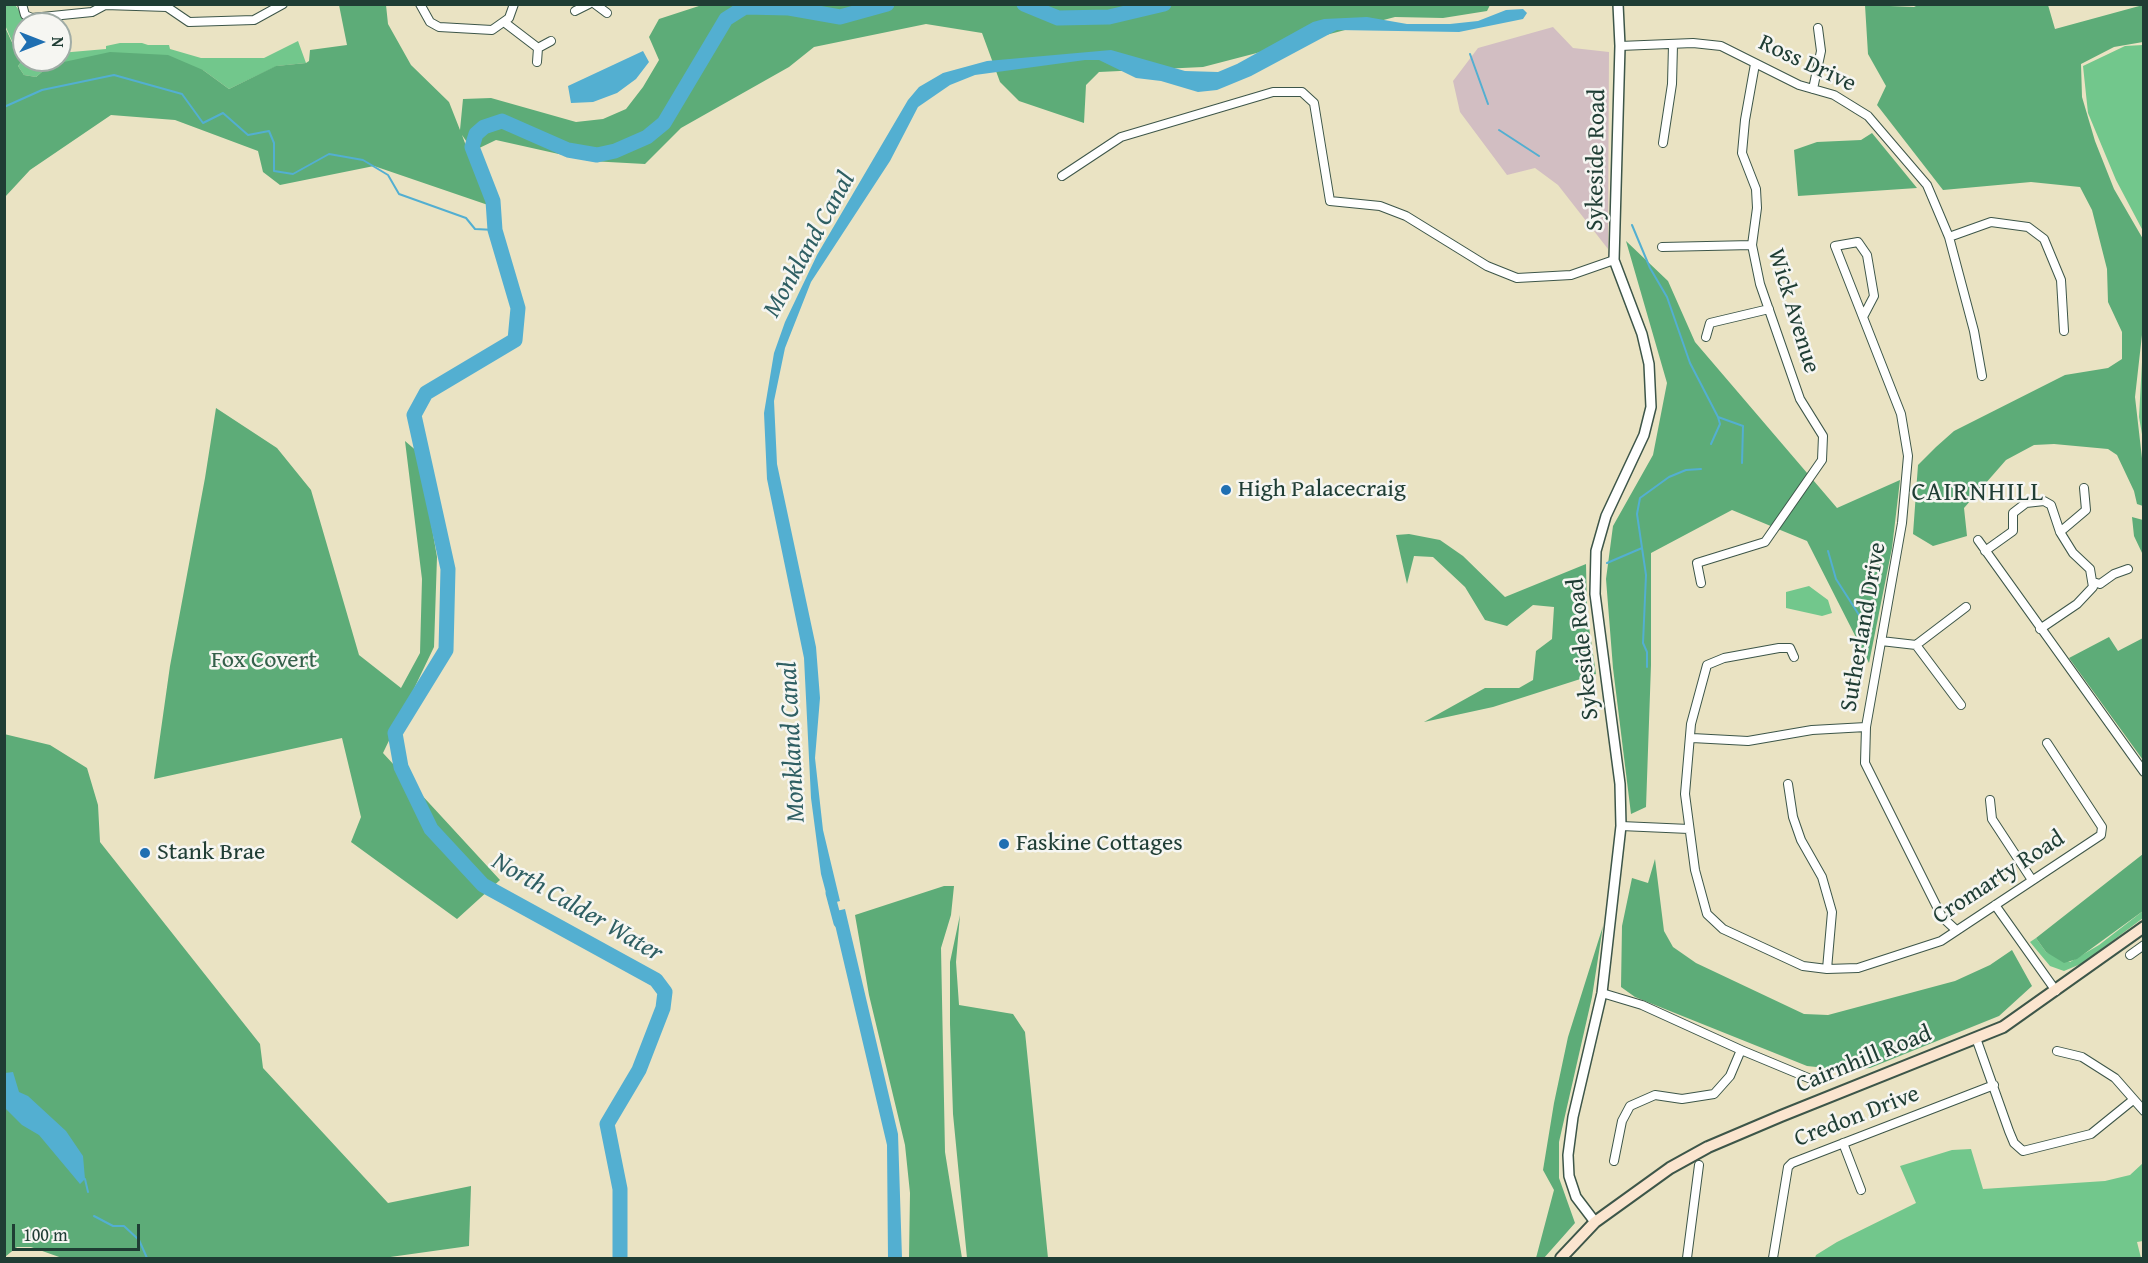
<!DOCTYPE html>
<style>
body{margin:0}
#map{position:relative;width:2148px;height:1263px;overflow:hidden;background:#eae3c3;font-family:"Gentium Book Plus",serif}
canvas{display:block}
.frame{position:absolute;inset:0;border:6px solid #1f3d34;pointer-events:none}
.north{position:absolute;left:12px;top:12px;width:60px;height:60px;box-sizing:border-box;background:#f6f6f2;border:2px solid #a0aca6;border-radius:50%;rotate:90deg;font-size:16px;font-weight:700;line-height:24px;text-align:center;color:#1f3d34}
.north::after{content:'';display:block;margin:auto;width:21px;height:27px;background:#1f6fb2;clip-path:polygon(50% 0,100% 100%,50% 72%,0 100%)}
.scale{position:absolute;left:12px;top:1224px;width:128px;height:27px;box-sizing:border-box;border:3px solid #1f3d34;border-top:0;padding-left:8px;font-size:18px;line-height:21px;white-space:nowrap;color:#1f3d34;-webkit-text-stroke:4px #f6f6f2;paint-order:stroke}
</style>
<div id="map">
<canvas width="2148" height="1263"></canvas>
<div class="frame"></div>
<div class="north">N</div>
<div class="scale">100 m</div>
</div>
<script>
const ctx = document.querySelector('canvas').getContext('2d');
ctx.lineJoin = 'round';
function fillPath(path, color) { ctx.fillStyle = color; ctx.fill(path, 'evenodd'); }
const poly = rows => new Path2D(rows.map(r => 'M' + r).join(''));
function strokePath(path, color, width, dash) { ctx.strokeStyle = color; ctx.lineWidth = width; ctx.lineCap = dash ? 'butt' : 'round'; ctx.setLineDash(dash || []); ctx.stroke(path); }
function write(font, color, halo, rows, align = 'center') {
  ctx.font = font + ' "Gentium Book Plus",serif'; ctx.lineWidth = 5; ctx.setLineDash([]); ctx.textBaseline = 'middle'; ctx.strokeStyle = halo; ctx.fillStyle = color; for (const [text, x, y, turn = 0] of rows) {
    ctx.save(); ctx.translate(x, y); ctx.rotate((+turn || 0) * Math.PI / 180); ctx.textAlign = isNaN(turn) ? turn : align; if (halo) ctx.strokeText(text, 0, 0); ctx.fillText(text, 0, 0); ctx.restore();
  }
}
fillPath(poly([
 [1553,27,1573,48,1609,52,1608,249,1558,185,1535,168,1507,175,1460,112,1453,81,1478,48]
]), '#d2bec2');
fillPath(poly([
 [5,5,15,5,26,19,27,24,24,24,24,60,60,60,60,53,106,49,106,46,120,43,142,43,148,45,169,45,170,49,201,58,264,58,298,41,306,63,277,66,229,89,203,70,50,65,36,77,24,75,18,66,21,62,5,25],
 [2143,45,2144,45,2143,231,2116,180,2088,113,2083,66,2125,46],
 [2143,344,2143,440,2139,417],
 [1809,586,1828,600,1832,613,1822,616,1786,608,1786,592],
 [2143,911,2143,918,2083,963,2064,971,2050,966,2030,942,2036,938,2046,952,2070,962,2099,945],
 [1971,1149,1983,1189,2105,1181,2130,1175,2143,1163,2143,1241,2137,1242,2141,1258,1815,1258,1816,1255,1837,1242,1916,1203,1900,1166,1952,1150]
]), '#72c78c');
fillPath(poly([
 [1121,4,1490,5,1487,11,1443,18,1395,17,1203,67,1099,72,1086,85,1084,123,1019,101,1000,82,982,33,926,24,814,47,789,67,681,128,645,164,590,161,496,140,473,151,462,135,488,205,374,166,280,185,263,172,258,151,175,120,111,115,30,170,5,197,4,25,21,62,18,66,24,75,36,77,50,65,110,52,168,55,203,70,229,89,276,66,306,63,309,61,310,50,347,45,339,5,386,5,388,24,411,65,449,102,460,130,463,99,491,98,576,122,603,119,626,109,643,87,659,60,649,37,659,19,702,5],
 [1920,4,2048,5,2055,29,2143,5,2143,42,2114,47,2081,64,2082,97,2095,141,2114,189,2143,239,2143,326,2135,397,2143,467,2143,506,2137,504,2134,491,2117,455,2108,449,2054,444,2034,445,2006,460,1964,508,1967,536,1933,546,1913,534,1918,465,1936,447,1954,431,2065,375,2108,368,2122,359,2122,332,2108,302,2107,269,2092,210,2080,187,2031,182,1943,190,1877,105,1886,86,1868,54,1865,5,1914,7],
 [1872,133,1917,188,1798,196,1794,150,1817,142,1861,140],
 [1626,241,1668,281,1695,342,1837,508,1900,480,1892,548,1869,663,1807,541,1732,510,1651,553,1651,665,1646,807,1631,814,1613,668,1606,579,1613,526,1653,455,1667,383],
 [216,408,277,448,311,490,359,655,401,688,420,653,422,579,405,441,419,453,437,557,434,647,383,753,500,880,457,919,351,842,361,817,342,738,154,779,170,666,205,478],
 [2132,517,2143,520,2143,555,2134,536],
 [1409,534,1440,540,1463,556,1505,597,1586,564,1587,614,1596,674,1493,707,1424,722,1485,688,1519,688,1533,680,1536,651,1552,639,1554,607,1533,605,1507,626,1485,620,1465,587,1433,557,1414,556,1407,584,1396,535],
 [2109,637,2118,651,2143,638,2143,760,2069,658],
 [4,734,50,745,87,768,98,805,100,842,260,1044,263,1068,388,1203,471,1186,469,1246,383,1258,62,1258,31,1247,17,1247,5,1257],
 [2143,854,2143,911,2077,959,2064,963,2046,952,2036,938],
 [1655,859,1664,931,1673,947,1696,963,1804,1014,1828,1015,1955,981,1990,965,2012,950,2032,986,1999,1016,1870,1068,1845,1070,1807,1066,1635,997,1621,987,1622,926,1632,878,1648,883],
 [944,886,954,886,951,915,941,948,945,1152,962,1258,909,1258,910,1193,905,1145,869,995,855,915],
 [960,915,956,962,959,1005,1013,1014,1025,1032,1048,1258,967,1258,953,1114,950,1024,950,962],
 [1603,926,1592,997,1559,1142,1559,1178,1575,1223,1544,1258,1536,1258,1554,1190,1543,1170,1554,1103,1568,1037]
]), '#5dac78');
fillPath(poly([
 [1523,9,1527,13,1523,19,1459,32,1337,30,1251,76,1217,90,1198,92,1161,81,1136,78,1099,60,1085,60,975,75,950,85,918,107,890,161,811,282,785,348,774,401,777,464,816,647,820,698,815,758,823,830,840,901,829,904,821,874,811,798,804,658,767,479,764,413,774,353,785,322,817,255,908,100,919,87,943,73,987,61,1111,50,1185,71,1218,72,1237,64,1313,22,1324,19,1367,17,1407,24,1450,24,1478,21,1506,10],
 [643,51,649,62,636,79,617,93,593,102,571,103,568,86],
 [845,909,898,1134,902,1258,888,1258,887,1145,832,912],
 [13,1072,19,1092,28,1096,66,1131,83,1156,85,1179,80,1184,39,1135,22,1125,5,1108,5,1073]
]), '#53afd1');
strokePath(poly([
 [1470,54,1488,104],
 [4,107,42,90,114,75,182,94,203,123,223,113,248,135,269,131,274,143,274,171,293,174,329,154,363,160,388,175,399,194,466,218,475,229,495,230],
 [1499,130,1539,156],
 [1632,225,1650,268,1667,297,1690,363,1718,417,1743,426,1742,463],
 [1711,444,1720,424,1718,417],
 [1828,551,1836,579,1861,618],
 [1607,563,1642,548],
 [1647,667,1647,652,1643,643,1646,575,1637,514,1640,498,1669,477,1686,470,1701,469],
 [85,1179,88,1192],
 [94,1216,113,1226,124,1226,139,1240,147,1258]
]), '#53afd1', 2);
strokePath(poly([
 [830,893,838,923]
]), '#53afd1', 9);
strokePath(poly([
 [1024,4,1058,18,1109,17,1164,4],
 [620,1258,620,1189,607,1124,639,1070,663,1008,665,992,656,980,483,885,431,829,401,767,395,733,446,650,448,569,414,415,426,393,515,340,518,308,495,230,493,201,472,147,476,134,484,127,502,121,568,150,597,155,615,151,647,137,664,123,726,19,745,7,789,8,840,17,887,4]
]), '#53afd1', 15);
const minor = poly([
 [22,4,25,15,32,18,92,12,105,5,167,7,189,22,254,20,283,4],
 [420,4,430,22,439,27,492,30,509,18,514,4],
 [595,4,607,13],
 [575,11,589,4],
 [504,22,538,48],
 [1620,46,1693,43,1721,46,1799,85,1834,95,1868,116,1927,185,1949,237,1974,331,1982,376],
 [537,62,538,48,551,41],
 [1813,89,1821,51,1818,28],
 [1663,143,1672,84,1673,45],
 [1062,176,1121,137,1273,92,1302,92,1314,103,1330,201,1380,206,1406,216,1487,266,1517,278,1571,275,1614,260],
 [1949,237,1991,222,2028,227,2044,239,2061,280,2064,331],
 [1662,247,1752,245],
 [1863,317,1874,296,1867,255,1858,242,1835,246,1901,414,1908,456,1902,523,1866,727,1865,763,1942,917,1955,929],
 [1706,337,1710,323,1769,309],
 [2060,532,2086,510,2084,488],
 [1978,540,2144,772],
 [1985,551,2013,531,2013,513,2026,503,2044,501,2051,505,2060,532,2073,553,2090,569,2093,587,2077,604,2040,629],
 [2093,582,2100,584,2114,574,2128,569],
 [1701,583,1697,563,1765,542,1822,460,1823,436,1800,399,1760,284,1752,245,1757,208,1756,189,1742,153,1745,120,1755,64],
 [1881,641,1916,645,1961,705],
 [1916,645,1966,607],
 [1794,657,1790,648,1779,648,1724,658,1707,665,1691,724,1685,794,1695,870,1707,914,1723,929,1803,966,1827,969,1858,968,1941,941,2101,835,2102,827,2047,743],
 [1692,738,1748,741,1812,730,1866,727],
 [1788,784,1793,817,1801,840,1822,877,1832,912,1827,969],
 [1990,800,1992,819,2032,880],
 [1621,826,1689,829],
 [1995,905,2056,991],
 [2130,955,2144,945],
 [1602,993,1642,1005,1741,1050,1730,1076,1714,1094,1682,1099,1655,1095,1630,1106,1622,1121,1614,1161],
 [1976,1038,2009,1131,2014,1143,2023,1151,2091,1134,2133,1100],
 [1741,1050,1818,1082],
 [2057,1051,2082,1057,2115,1078,2144,1111],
 [1843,1143,1861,1190],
 [1687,1258,1699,1165],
 [1773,1258,1788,1167,1792,1163,1994,1085]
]);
const tertiary = poly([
 [1595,1222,1576,1197,1569,1176,1568,1155,1573,1117,1602,993,1621,826,1620,784,1595,594,1596,551,1606,516,1644,435,1651,407,1649,364,1642,334,1614,260,1620,46,1618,4]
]);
const secondary = poly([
 [1561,1258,1595,1222,1670,1168,1708,1147,1781,1116,2003,1027,2144,927]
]);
strokePath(minor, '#3d5649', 10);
strokePath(tertiary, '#3d5649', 12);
strokePath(secondary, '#3d5649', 14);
strokePath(minor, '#fff', 8);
strokePath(tertiary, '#fff', 9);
strokePath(secondary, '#fbe5cf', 10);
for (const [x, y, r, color] of [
 [1226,490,6,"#1f6fb2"],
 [1004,844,6,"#1f6fb2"],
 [145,853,6,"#1f6fb2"]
]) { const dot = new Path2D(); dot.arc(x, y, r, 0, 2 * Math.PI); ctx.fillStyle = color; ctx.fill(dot); strokePath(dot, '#f6f6f2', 2); }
write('24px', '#1f3d34', '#f6f6f2', [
 ["Ross Drive",1807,64,25],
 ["Sykeside Road",1597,160,-89],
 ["Wick Avenue",1793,311,73],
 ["Sutherland Drive",1864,627,-80],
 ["Sykeside Road",1584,649,-96],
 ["Cromarty Road",1999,878,-33],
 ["Cairnhill Road",1864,1060,-22],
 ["Credon Drive",1857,1117,-21]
]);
write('24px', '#1f3d34', '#f6f6f2', [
 ["High Palacecraig",1238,490],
 ["Faskine Cottages",1016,844],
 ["Stank Brae",157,853]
], 'left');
write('24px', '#34604a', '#f6f6f2', [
 ["Fox Covert",264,661]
]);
write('italic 26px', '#2f5f63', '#f6f6f2', [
 ["Monkland Canal",810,245,-61],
 ["Monkland Canal",793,742,-93],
 ["North Calder Water",577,908,30]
]);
ctx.letterSpacing = '1.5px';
write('26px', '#1f3d34', '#f6f6f2', [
 ["CAIRNHILL",1978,493]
]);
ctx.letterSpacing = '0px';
</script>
